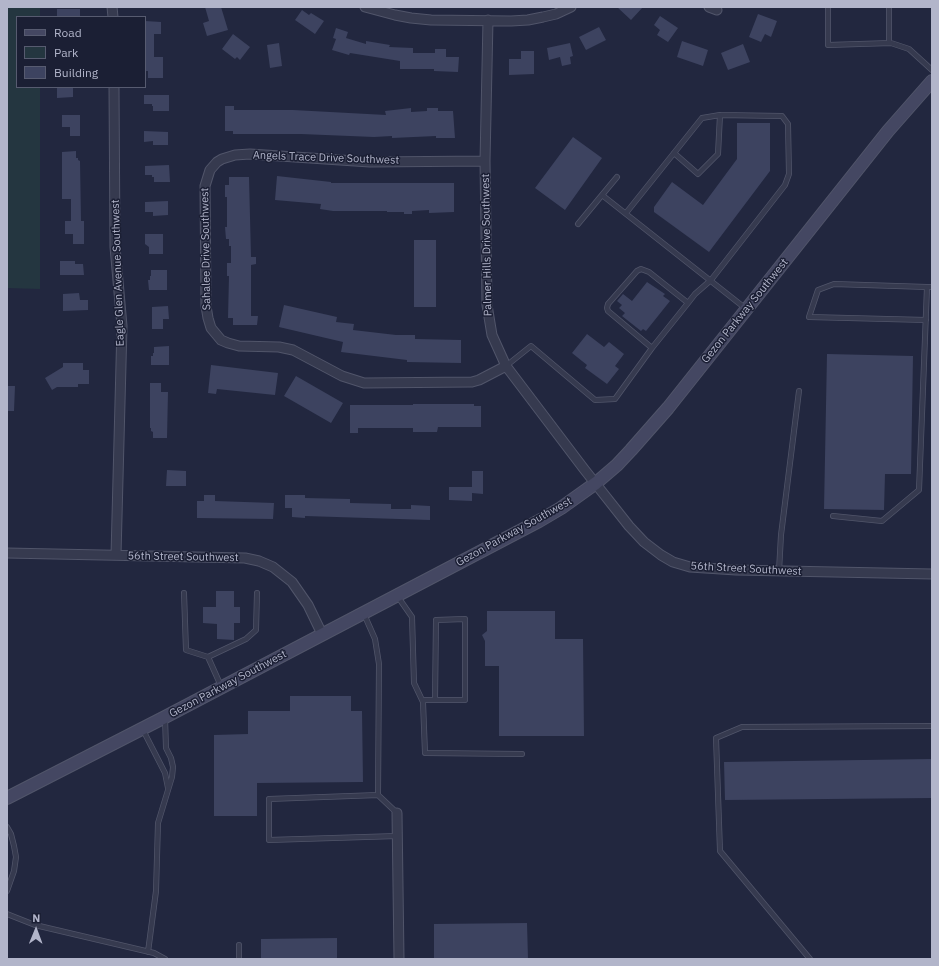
<!DOCTYPE html>
<style>
body{margin:0}
#map{position:relative;width:939px;height:966px;overflow:hidden;background:#22273f;font-family:"IBM Plex Sans",sans-serif}
canvas{display:block}
.frame{position:absolute;inset:0;border:8px solid #b2b5ca;pointer-events:none}
.legend{position:absolute;left:16px;top:16px;width:130px;height:72px;box-sizing:border-box;background:#1b1f34;border:1px solid #575b70;margin:0;padding:5px 7px;list-style:none;font-size:12px;color:#b2b5ca}
.legend li{display:flex;align-items:center;gap:8px;height:20px}
.legend b{width:20px;border:1px solid #575b70}
.north{position:absolute;left:16px;top:910px;width:40px;height:40px;-webkit-text-stroke:3px #1b1f34;paint-order:stroke;rotate:1deg;font-size:11px;font-weight:700;line-height:16px;text-align:center;color:#b2b5ca}
.north::after{content:'';display:block;margin:auto;width:14px;height:18px;background:#b2b5ca;clip-path:polygon(50% 0,100% 100%,50% 72%,0 100%)}
</style>
<div id="map">
<canvas width="939" height="966"></canvas>
<div class="frame"></div>
<ul class="legend">
<li><b style="height:5px;background:#444762"></b>Road</li>
<li><b style="height:11px;background:#243640"></b>Park</li>
<li><b style="height:11px;background:#3d4360"></b>Building</li>
</ul>
<div class="north">N</div>
</div>
<script>
const ctx = document.querySelector('canvas').getContext('2d');
ctx.lineJoin = 'round';
function fillPath(path, color) { ctx.fillStyle = color; ctx.fill(path, 'evenodd'); }
const poly = rows => new Path2D(rows.map(r => 'M' + r).join(''));
function strokePath(path, color, width, dash) { ctx.strokeStyle = color; ctx.lineWidth = width; ctx.lineCap = dash ? 'butt' : 'round'; ctx.setLineDash(dash || []); ctx.stroke(path); }
function write(font, color, halo, rows, align = 'center') {
  ctx.font = font + ' "IBM Plex Sans",sans-serif'; ctx.lineWidth = 3; ctx.setLineDash([]); ctx.textBaseline = 'middle'; ctx.strokeStyle = halo; ctx.fillStyle = color; for (const [text, x, y, turn = 0] of rows) {
    ctx.save(); ctx.translate(x, y); ctx.rotate((+turn || 0) * Math.PI / 180); ctx.textAlign = isNaN(turn) ? turn : align; if (halo) ctx.strokeText(text, 0, 0); ctx.fillText(text, 0, 0); ctx.restore();
  }
}
fillPath(poly([
 [7,7,40,7,40,17,17,17,17,87,40,87,40,289,7,288]
]), '#243640');
fillPath(poly([
 [205,7,221,7,228,30,207,36,203,23,209,21],
 [617,7,643,7,631,20],
 [57,9,80,9,80,17,57,17],
 [302,10,309,15,311,13,324,21,315,34,295,20],
 [758,14,777,21,771,37,765,34,761,42,749,37],
 [660,16,678,28,668,42,657,35,660,30,654,25],
 [145,21,161,22,161,34,154,34,154,57,163,57,163,78,148,78,148,71,146,71,145,68],
 [599,27,606,40,586,50,579,37],
 [336,28,348,32,346,38,366,44,366,41,390,45,389,47,413,48,413,53,435,53,435,49,446,49,446,57,459,57,458,72,434,71,434,69,400,69,400,61,350,53,349,55,332,50,336,39,333,38],
 [233,34,250,47,240,60,237,57,235,59,222,49],
 [682,41,708,50,703,66,677,57],
 [279,43,282,66,270,68,267,45],
 [570,43,573,56,570,57,571,64,562,66,560,57,549,60,547,48],
 [743,44,750,62,728,70,721,53],
 [521,51,534,51,534,74,509,75,509,59,521,59],
 [57,87,73,87,73,97,57,98],
 [144,95,169,95,169,111,153,111,153,106,152,106,152,104,144,104],
 [225,106,234,106,234,110,293,110,386,115,385,111,411,108,411,112,427,111,427,108,438,108,438,111,453,111,455,138,436,138,436,136,392,138,392,136,374,137,301,134,233,134,233,131,225,131],
 [62,115,80,115,80,136,70,136,70,127,62,127],
 [737,123,770,123,770,171,709,252,654,212,654,207,672,182,703,205,737,159],
 [144,131,168,132,168,145,153,145,153,141,144,142],
 [573,137,602,158,565,210,535,188],
 [76,151,76,158,78,158,78,160,80,161,81,221,84,221,84,244,73,244,73,234,65,234,65,221,71,221,71,199,62,199,62,152],
 [169,165,170,182,154,182,154,177,152,177,152,175,145,175,145,166],
 [277,176,331,182,331,183,454,183,454,212,429,213,429,210,412,211,412,214,404,214,404,212,387,212,387,211,333,211,320,209,321,204,275,200],
 [229,177,249,177,251,257,256,257,256,264,251,265,251,316,258,316,257,325,233,325,233,318,228,318,229,276,227,276,227,263,231,263,231,246,229,246,229,239,226,239,225,227,227,227,227,197,225,197,225,185,229,185],
 [168,201,168,215,153,216,153,212,145,212,145,202],
 [145,234,163,234,163,254,149,254,149,247,145,244],
 [414,240,436,240,436,307,414,307],
 [60,261,75,261,75,264,83,264,84,275,60,275],
 [151,270,167,270,167,290,149,290,148,280,150,280,150,276,151,276],
 [647,282,665,294,663,296,670,301,646,331,643,329,641,331,622,316,625,313,619,308,622,305,617,301,623,294,632,301],
 [79,293,80,300,88,300,88,310,63,311,63,294],
 [284,305,337,317,336,322,354,324,353,330,396,335,415,335,415,339,461,340,461,363,407,362,407,360,341,352,343,342,279,327],
 [168,306,169,319,163,319,163,329,152,329,152,307],
 [587,334,604,347,609,342,624,354,615,366,619,369,607,384,585,368,587,365,572,353],
 [169,346,169,365,151,365,151,356,153,356,153,353,154,353,154,347],
 [827,354,913,356,911,474,885,474,884,510,824,509],
 [63,363,83,363,83,370,89,370,89,384,78,384,78,387,57,387,52,390,45,378,63,367],
 [211,365,278,373,275,395,217,389,216,394,208,393],
 [296,376,343,403,331,423,284,396],
 [150,383,161,383,161,392,168,392,167,438,153,438,153,432,151,431,151,428,150,428],
 [7,386,15,386,14,411,7,411],
 [413,404,474,404,474,406,481,406,481,427,438,427,437,432,413,432,413,428,358,428,358,433,350,433,350,405,413,405],
 [167,470,186,471,186,486,166,486],
 [472,471,483,471,483,494,472,493,472,501,449,500,449,487,472,487],
 [204,495,215,495,215,501,274,503,273,519,197,518,197,501,204,501],
 [285,495,305,495,305,498,350,499,350,503,391,504,391,509,411,509,411,505,430,506,430,520,305,516,305,518,292,517,292,508,285,508],
 [216,591,234,591,234,607,240,607,240,623,234,623,234,640,217,639,217,624,203,623,203,607,216,607],
 [487,611,555,611,555,639,583,639,584,736,499,736,499,666,485,666,485,641,482,635,487,631],
 [290,696,351,696,351,711,362,711,363,782,257,783,257,816,214,816,214,735,248,734,248,711,290,711],
 [932,759,932,798,725,800,724,762],
 [527,923,528,959,434,959,434,924],
 [337,938,337,959,261,959,261,939]
]), '#3d4360');
const lane = poly([
 [828,7,828,45,891,43,909,49,932,70],
 [889,7,889,43],
 [674,153,698,174,718,154,720,115],
 [617,177,602,195,745,308],
 [626,213,702,118,720,115,782,116,788,124,789,174,785,185,711,280,695,294,688,303,652,348,608,311,607,308,608,304,637,271,641,269,649,272,688,303],
 [578,224,602,195],
 [926,320,809,317,818,290,834,284,927,287],
 [506,366,531,346,595,400,615,399,652,348],
 [833,516,882,521,919,490,927,287,932,287],
 [779,571,781,535,799,391],
 [184,593,186,650,208,657,221,686],
 [398,597,412,617,414,683,423,702,425,753,522,754],
 [364,614,375,639,379,664,378,795,269,799,269,840,397,836],
 [208,657,246,639,256,630,257,593],
 [423,700,465,700,465,619,436,620,435,700],
 [143,730,165,773,168,788],
 [378,795,397,813],
 [7,827,11,834,14,846,16,857,14,871,7,891],
 [7,914,35,925,154,953,165,959],
 [239,945,239,959],
 [148,952,156,891,158,823,172,777,173,767,171,758,166,748,165,718],
 [810,959,720,851,716,738,742,727,932,726]
]);
const street = poly([
 [112,7,113,17],
 [365,7,395,15,411,18,431,20,511,21,528,20,543,17,556,14,571,7],
 [709,7,717,10],
 [488,20,485,161,487,305,492,335,506,366,584,469,629,526,644,542,661,555,673,562,690,567,736,570,932,574],
 [114,87,115,247,122,326,116,555],
 [485,161,370,162,250,154,235,155,222,159,217,162,210,170,205,186,206,306,208,318,211,328,221,340,228,343,239,346,279,347,293,350,342,376,364,383,472,382,479,380,506,366],
 [7,553,245,558,259,561,273,567,292,582,308,605,322,634],
 [397,813,399,959]
]);
const secondary = poly([
 [7,798,165,717,539,521,561,508,596,483,617,465,631,450,668,408,888,131,932,81]
]);
strokePath(lane, '#51556a', 6);
strokePath(street, '#51556a', 11);
strokePath(secondary, '#51556a', 14);
strokePath(lane, '#363a4f', 4.5);
strokePath(street, '#363a4f', 9);
strokePath(secondary, '#444762', 12);
write('11px', '#b2b5ca', '#1b1f34', [
 ["Angels Trace Drive Southwest",326,158,2],
 ["Palmer Hills Drive Southwest",487,245,-91],
 ["Sahalee Drive Southwest",206,249,-91],
 ["Eagle Glen Avenue Southwest",118,273,-92],
 ["Gezon Parkway Southwest",745,311,-51],
 ["Gezon Parkway Southwest",514,532,-29],
 ["56th Street Southwest",183,557,1],
 ["56th Street Southwest",746,569,3],
 ["Gezon Parkway Southwest",228,684,-28]
]);
</script>
